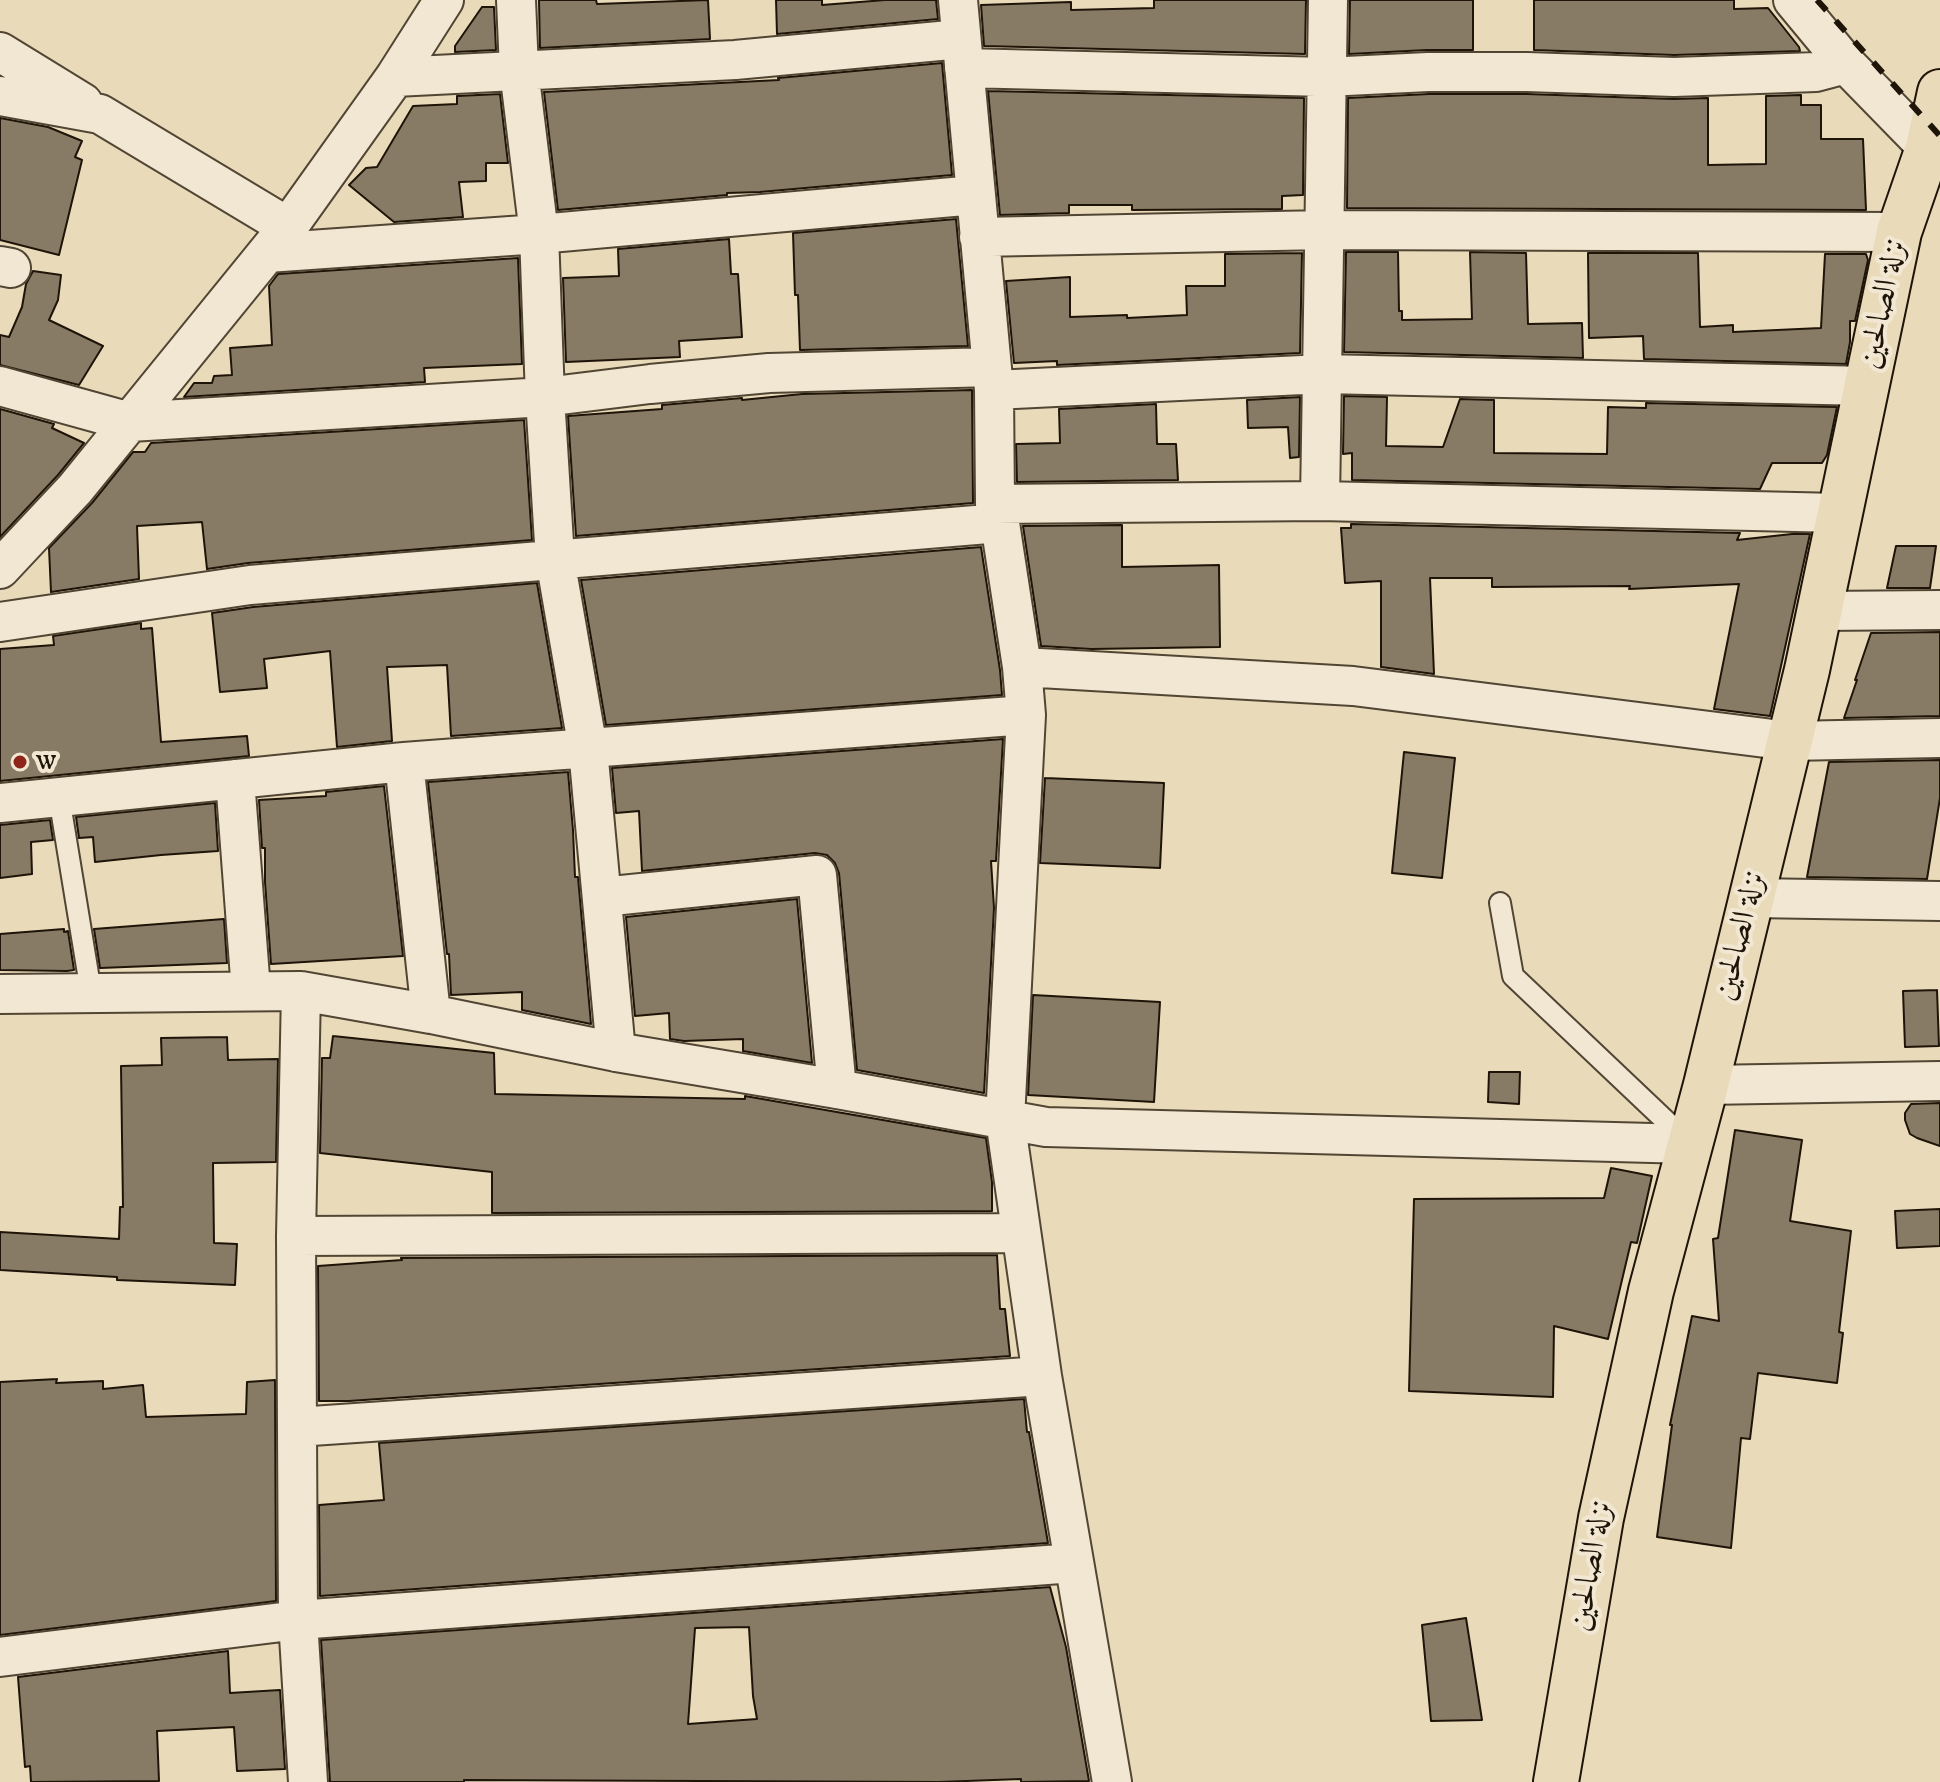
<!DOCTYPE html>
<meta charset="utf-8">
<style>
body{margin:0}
canvas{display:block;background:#e9daba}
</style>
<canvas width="1940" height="1782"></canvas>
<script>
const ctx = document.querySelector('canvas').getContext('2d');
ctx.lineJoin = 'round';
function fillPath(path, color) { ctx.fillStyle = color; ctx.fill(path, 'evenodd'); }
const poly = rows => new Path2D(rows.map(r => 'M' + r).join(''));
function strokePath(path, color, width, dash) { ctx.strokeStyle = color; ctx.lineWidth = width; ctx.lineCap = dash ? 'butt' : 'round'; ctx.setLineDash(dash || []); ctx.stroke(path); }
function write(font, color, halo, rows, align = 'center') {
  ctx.font = font + ' "IM FELL DW Pica",Amiri,serif'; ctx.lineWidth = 8; ctx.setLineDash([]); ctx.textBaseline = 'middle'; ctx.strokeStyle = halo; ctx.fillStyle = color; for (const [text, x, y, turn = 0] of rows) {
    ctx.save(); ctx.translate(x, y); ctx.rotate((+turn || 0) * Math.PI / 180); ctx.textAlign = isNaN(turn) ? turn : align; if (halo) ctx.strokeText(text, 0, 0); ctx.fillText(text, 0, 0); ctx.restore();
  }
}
const building = poly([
 [539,0,596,0,597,4,708,0,710,39,540,48,539,0],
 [776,0,822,0,822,5,885,0,936,0,938,19,777,34,776,0],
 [1154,0,1306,0,1305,54,984,46,981,5,1071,2,1071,10,1154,8,1154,0],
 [1350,0,1473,0,1473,50,1427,50,1349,54,1350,0],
 [1534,0,1734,0,1734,9,1768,8,1799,47,1800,51,1674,55,1534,50,1534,0],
 [482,7,494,7,496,50,455,52,455,46,482,7],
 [942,63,952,175,760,192,727,193,727,195,558,210,544,92,779,80,778,78,942,63],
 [988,91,1304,98,1303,195,1282,196,1282,209,1132,210,1132,205,1069,205,1069,213,1000,215,988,91],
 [500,94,508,163,486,163,486,181,459,182,463,217,394,222,349,185,366,168,377,167,413,106,457,104,457,96,500,94],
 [1429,94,1527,94,1673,99,1708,98,1708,165,1766,164,1766,96,1801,95,1801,105,1821,105,1821,139,1863,139,1866,210,1347,208,1348,98,1429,94],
 [0,118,48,127,82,141,75,157,82,160,59,255,0,240,0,118],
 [956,219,968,346,800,350,798,295,795,295,793,233,956,219],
 [729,239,731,274,738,274,742,337,679,341,680,357,566,362,563,278,619,276,618,249,729,239],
 [1346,252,1398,252,1399,311,1402,311,1402,320,1472,319,1470,252,1526,253,1528,324,1582,323,1583,358,1344,352,1346,252],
 [1302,253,1300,353,1057,365,1057,361,1014,363,1006,281,1070,277,1070,317,1127,315,1127,318,1187,315,1186,286,1225,286,1225,254,1302,253],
 [1588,253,1698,253,1700,327,1733,325,1733,332,1821,328,1825,254,1866,254,1868,260,1855,321,1850,321,1850,342,1846,364,1644,359,1643,336,1589,338,1588,253],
 [518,258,522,364,424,368,425,382,184,397,194,383,212,383,214,376,232,375,230,348,272,345,269,286,278,274,518,258],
 [33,271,61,275,58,300,49,320,103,346,79,385,0,365,0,335,9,337,22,307,26,284,33,271],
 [972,390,973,503,576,536,568,416,662,409,662,405,742,398,742,400,802,394,972,390],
 [1344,396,1387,397,1386,446,1443,447,1460,399,1494,400,1494,453,1607,454,1608,407,1646,408,1646,403,1837,407,1827,455,1822,463,1772,463,1760,489,1352,480,1352,453,1343,454,1344,396],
 [1300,397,1299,457,1290,458,1288,427,1248,428,1247,400,1300,397],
 [1156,404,1157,444,1176,444,1178,480,1017,482,1016,444,1060,443,1059,409,1156,404],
 [0,409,54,424,52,428,84,443,58,475,0,537,0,409],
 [524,420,532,540,248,563,207,569,202,522,137,526,139,579,51,592,49,548,92,503,133,452,145,452,151,443,524,420],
 [1351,524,1740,533,1737,540,1792,534,1810,534,1770,716,1714,709,1739,584,1629,589,1630,586,1492,587,1492,578,1430,578,1434,674,1381,667,1381,581,1345,583,1341,528,1351,528,1351,524],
 [1122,525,1122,567,1219,565,1220,647,1091,649,1041,646,1023,526,1122,525],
 [1896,546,1936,546,1930,588,1887,588,1896,546],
 [981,547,1000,670,1002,695,606,725,581,580,981,547],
 [537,583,562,728,451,736,447,665,387,667,392,741,337,747,330,651,264,659,267,688,220,692,212,613,253,607,537,583],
 [141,623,141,629,152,628,161,742,247,736,249,756,0,781,0,649,54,645,53,636,141,623],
 [1940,632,1940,716,1844,718,1857,680,1855,680,1871,633,1940,632],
 [1003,739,996,861,991,861,994,908,984,1093,857,1070,839,873,835,863,827,855,815,853,642,871,639,811,616,813,612,768,1003,739],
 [1404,752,1455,758,1442,878,1392,873,1404,752],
 [1940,760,1940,798,1927,879,1807,877,1829,762,1940,760],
 [568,772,573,830,575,877,578,877,591,1024,522,1010,522,992,451,995,449,954,447,954,428,782,568,772],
 [1045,778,1164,783,1160,868,1040,863,1045,778],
 [384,786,403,956,271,964,265,882,265,848,262,848,259,800,326,796,326,792,384,786],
 [215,803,218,851,161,855,95,862,93,837,79,838,76,817,215,803],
 [50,820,53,840,31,842,32,874,0,878,0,825,50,820],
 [797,899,812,1063,743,1051,743,1039,684,1041,670,1039,669,1013,635,1016,626,917,797,899],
 [224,919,227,963,100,968,94,929,224,919],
 [64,929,64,932,68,931,74,970,67,971,0,970,0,934,64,929],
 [1937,990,1939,1046,1905,1047,1903,991,1937,990],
 [1033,995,1160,1002,1154,1102,1028,1095,1033,995],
 [333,1036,494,1053,495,1094,745,1099,745,1096,986,1138,992,1182,992,1211,492,1213,492,1172,320,1153,322,1058,330,1058,333,1036],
 [227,1037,228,1060,278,1059,276,1162,213,1163,214,1243,237,1244,235,1285,117,1280,117,1277,0,1270,0,1232,119,1239,120,1207,123,1207,121,1066,162,1065,161,1038,227,1037],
 [1489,1072,1520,1072,1519,1104,1488,1102,1489,1072],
 [1940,1103,1940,1146,1917,1138,1910,1134,1905,1120,1905,1113,1911,1104,1940,1103],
 [1735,1130,1802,1140,1790,1221,1851,1231,1839,1332,1843,1333,1837,1383,1758,1373,1750,1439,1741,1438,1731,1548,1657,1537,1672,1425,1670,1425,1692,1316,1719,1321,1713,1239,1718,1238,1735,1130],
 [1611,1168,1652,1176,1637,1243,1631,1242,1608,1339,1554,1326,1553,1397,1409,1391,1414,1199,1604,1198,1611,1168],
 [1940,1209,1940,1246,1897,1248,1895,1211,1940,1209],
 [997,1255,1000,1309,1005,1309,1010,1356,349,1401,319,1401,318,1266,402,1260,401,1258,997,1255],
 [57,1379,56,1383,103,1381,103,1389,143,1385,146,1417,246,1414,247,1382,275,1380,276,1601,0,1635,0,1382,57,1379],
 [1024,1399,1027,1432,1029,1432,1048,1543,320,1596,319,1505,384,1500,379,1443,1024,1399],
 [1050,1587,1066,1647,1089,1781,1021,1782,1021,1779,939,1782,464,1780,464,1782,330,1782,321,1640,1050,1587],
 [749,1627,753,1696,757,1719,688,1724,695,1628,749,1627],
 [1466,1618,1482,1720,1431,1721,1422,1625,1466,1618],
 [228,1651,230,1693,280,1690,285,1769,237,1771,234,1727,157,1731,159,1781,31,1782,30,1766,25,1767,18,1677,228,1651]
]);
fillPath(building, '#887b65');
strokePath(building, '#1e1408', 2);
const lane = poly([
 [59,797,91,992],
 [1500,903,1513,976,1687,1141]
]);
const street = poly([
 [516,0,519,70,539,234,545,397,555,559,588,749,616,1052],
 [958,0,994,390,995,504,1000,523,1022,667,1026,715,1005,1119,1042,1376,1112,1782],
 [1793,0,1846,64,1928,148],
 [0,52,83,103],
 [964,68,1326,77,1428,72,1527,72,1674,77,1816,72,1846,64],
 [395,77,735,60,961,39],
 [0,96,100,114,288,227],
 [979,237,1325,230,1899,232],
 [267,253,539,234,975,195],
 [0,266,11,268],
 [0,386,130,422,545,397,650,384,769,373,992,367],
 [994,390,1323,374,1868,386],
 [1320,501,1328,0],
 [995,504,1320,501,1839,513],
 [0,569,75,489,288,227,395,77,444,0],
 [1819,611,1940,610],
 [0,622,250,585,1000,523],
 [1022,667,1353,686,1789,741,1940,738],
 [404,762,431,1014],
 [235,779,251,991],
 [0,803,404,762,1026,715],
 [602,897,817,875,837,1089],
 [1752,898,1940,901],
 [301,991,296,1236,298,1620,308,1782],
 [0,994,301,991,431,1014,616,1052,837,1089,1046,1127,1690,1144],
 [1706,1085,1940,1081],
 [296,1236,1021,1233],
 [297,1427,1042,1376],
 [0,1657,298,1620,1074,1563]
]);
const primary = poly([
 [1556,1782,1601,1518,1651,1291,1706,1085,1807,670,1899,232,1928,148,1940,92]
]);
strokePath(lane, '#514634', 24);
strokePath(street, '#514634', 42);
strokePath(primary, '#1e1408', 48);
strokePath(lane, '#f1e7d2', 20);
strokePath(street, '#f1e7d2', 38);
strokePath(primary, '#e9daba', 44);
strokePath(poly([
 [1817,0,1940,136]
]), '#1e1408', 6, [14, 14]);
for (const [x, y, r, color] of [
 [20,762,8,"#8f2418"]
]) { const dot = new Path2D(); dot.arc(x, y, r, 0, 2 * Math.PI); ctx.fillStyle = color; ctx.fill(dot); strokePath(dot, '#f1e7d2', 3); }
write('32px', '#1e1408', '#f1e7d2', [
 ["نزلة الصالحين",1885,304,-78],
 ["نزلة الصالحين",1742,936,-76],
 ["نزلة الصالحين",1593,1566,-80]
]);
write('32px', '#1e1408', '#f1e7d2', [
 ["w",36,762]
], 'left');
</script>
